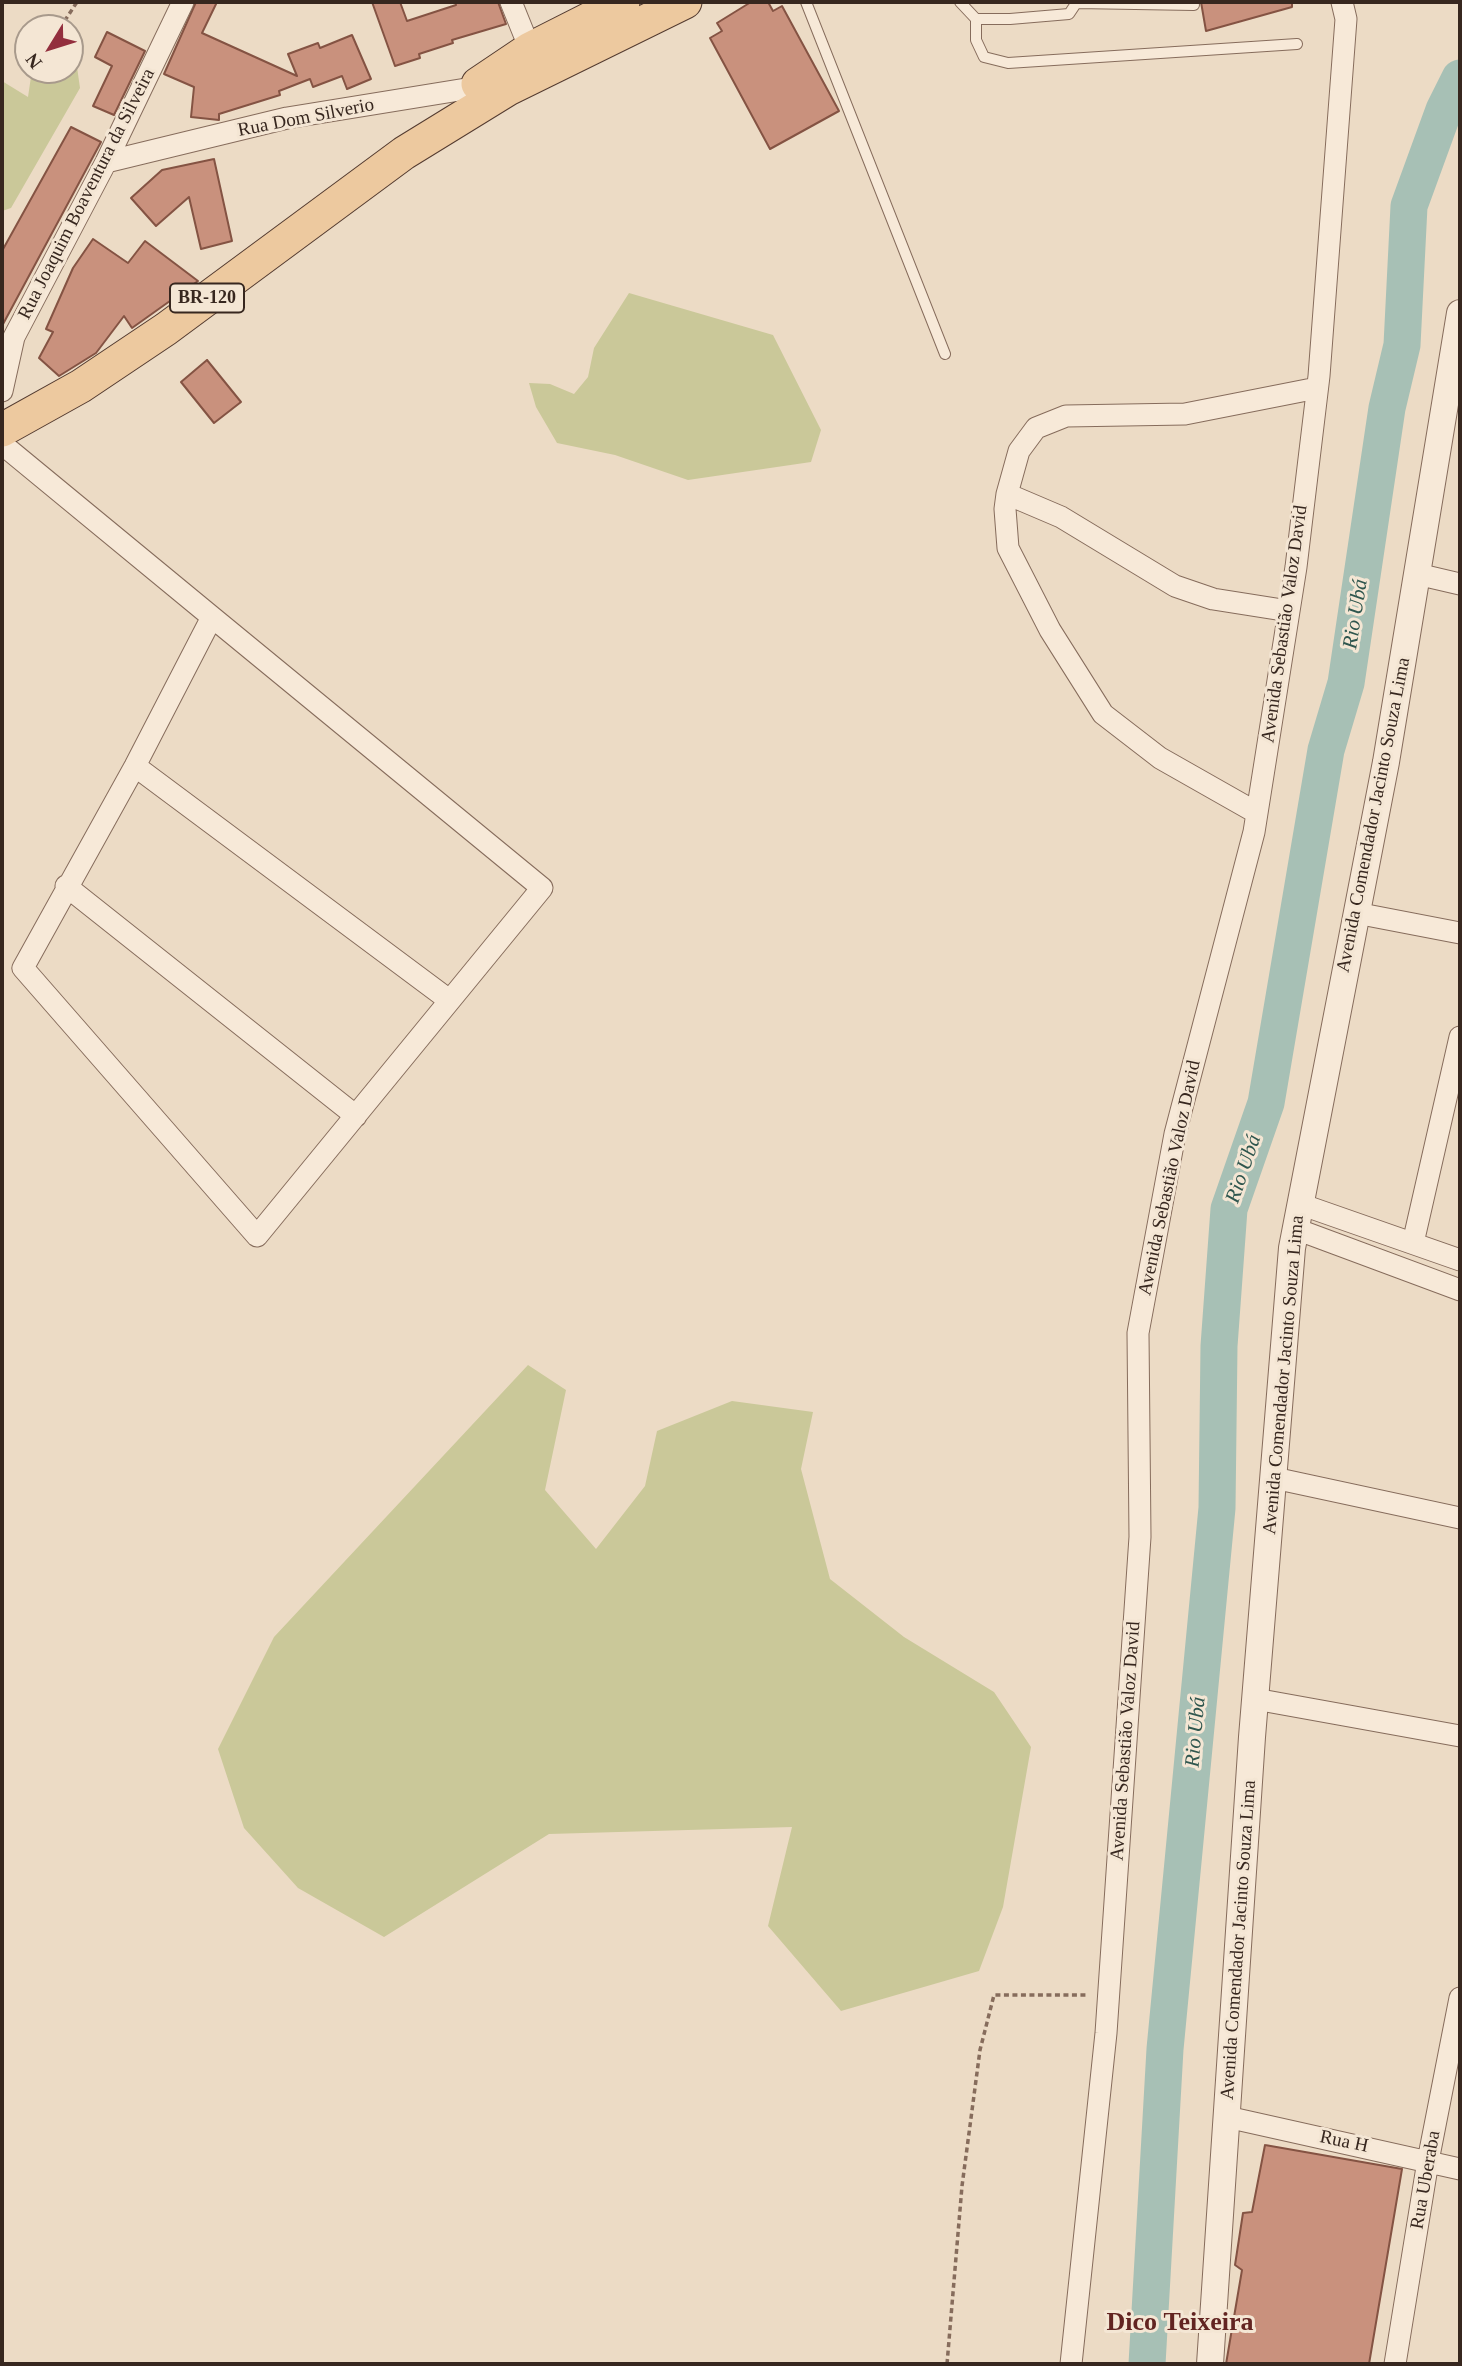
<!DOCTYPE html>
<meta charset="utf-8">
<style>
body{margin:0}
#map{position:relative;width:1462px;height:2366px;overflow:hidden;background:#ecdbc5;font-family:"Times New Roman",serif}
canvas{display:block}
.frame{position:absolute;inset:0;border:4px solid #37271f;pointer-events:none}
.north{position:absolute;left:14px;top:14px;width:70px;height:70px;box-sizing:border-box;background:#f4e6d4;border:2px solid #a89a8c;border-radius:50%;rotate:232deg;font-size:19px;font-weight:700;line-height:28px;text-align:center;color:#37271f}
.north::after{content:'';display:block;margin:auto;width:24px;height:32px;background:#932f3e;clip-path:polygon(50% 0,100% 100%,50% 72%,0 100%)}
</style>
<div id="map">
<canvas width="1462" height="2366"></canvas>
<div class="frame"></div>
<div class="north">N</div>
</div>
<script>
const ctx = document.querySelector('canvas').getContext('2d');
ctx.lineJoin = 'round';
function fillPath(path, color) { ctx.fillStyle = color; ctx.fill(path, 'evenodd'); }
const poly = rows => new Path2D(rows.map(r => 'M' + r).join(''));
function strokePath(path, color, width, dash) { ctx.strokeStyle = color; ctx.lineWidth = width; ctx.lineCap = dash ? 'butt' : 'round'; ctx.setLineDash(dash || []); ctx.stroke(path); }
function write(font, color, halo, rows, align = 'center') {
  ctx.font = font + ' "Times New Roman",serif'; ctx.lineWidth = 6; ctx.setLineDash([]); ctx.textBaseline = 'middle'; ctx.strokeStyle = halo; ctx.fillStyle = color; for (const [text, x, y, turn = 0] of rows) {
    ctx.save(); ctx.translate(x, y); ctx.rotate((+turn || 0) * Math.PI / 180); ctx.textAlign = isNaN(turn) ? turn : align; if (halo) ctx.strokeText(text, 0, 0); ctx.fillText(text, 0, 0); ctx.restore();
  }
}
fillPath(poly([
 [74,46,80,88,11,208,2,211,2,81,28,97,32,70,70,70,70,47],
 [629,293,773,335,821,430,811,462,688,480,615,455,557,443,536,407,529,383,550,384,574,394,588,377,594,348],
 [528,1365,566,1390,545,1490,596,1549,645,1486,657,1431,732,1401,813,1412,801,1469,830,1579,904,1637,994,1692,1031,1747,1003,1907,979,1971,841,2011,768,1926,792,1827,549,1834,384,1937,298,1888,244,1828,218,1749,274,1637]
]), '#cac899');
strokePath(poly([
 [1147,2364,1165,2049,1217,1508,1219,1346,1229,1209,1266,1103,1326,750,1346,683,1387,408,1402,345,1409,206,1444,110,1460,78]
]), '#a7c0b5', 37);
const building = poly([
 [196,2,217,2,202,33,297,76,288,54,318,43,320,48,352,35,371,79,347,89,342,76,313,87,310,79,279,91,280,95,219,114,219,120,191,117,194,87,164,74,196,2],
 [372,2,400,2,407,21,456,5,455,2,498,2,506,24,452,40,453,43,419,54,420,58,395,66,372,2],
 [751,2,768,2,773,11,782,6,839,111,770,149,710,38,722,31,717,23,751,2],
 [1201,2,1292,2,1292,7,1206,31,1201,2],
 [107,32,145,51,114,115,93,106,112,66,95,57,107,32],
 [71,127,101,142,2,326,2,251,71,127],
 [214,159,232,241,201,249,189,197,156,226,131,198,162,170,214,159],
 [93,239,128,263,145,241,198,281,132,328,124,316,96,353,59,376,39,358,53,332,46,329,73,268,93,239],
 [207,360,241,402,214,423,181,382,207,360],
 [1265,2145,1402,2169,1369,2364,1226,2364,1242,2270,1235,2265,1243,2213,1252,2212,1265,2145]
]);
fillPath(building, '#c9917d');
strokePath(building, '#845343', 2);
const service = poly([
 [806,2,945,354],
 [960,2,976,19,1010,19,1069,14,1077,2],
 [1077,3,1194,5],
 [976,19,976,40,984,57,1008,63,1297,44]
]);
const minor = poly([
 [511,2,530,49],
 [106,162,287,118,472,88,492,88],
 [2,391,14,337,106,162,183,2],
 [2,444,212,617,542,888,257,1236,23,968,135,766,212,617],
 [1007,494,1061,517,1175,586,1213,599,1289,611],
 [1417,574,1460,584],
 [135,766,449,1000],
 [1257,813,1160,758,1103,714,1050,630,1008,548,1005,509,1007,494,1019,451,1036,428,1066,416,1185,414,1317,388],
 [66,886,356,1116],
 [1356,913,1460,933],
 [1300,1204,1460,1260],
 [1296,1229,1460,1290],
 [1413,1243,1460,1037],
 [1274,1478,1460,1518],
 [1255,1699,1460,1736],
 [1227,2117,1460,2169],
 [1071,2364,1106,2033,1140,1537,1138,1333,1175,1134,1254,832,1296,567,1319,376,1346,19,1342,2],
 [1395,2364,1428,2161,1460,1998]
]);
const tertiary = poly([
 [1210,2364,1252,1737,1292,1248,1386,762,1460,313]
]);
const primary = poly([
 [478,84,530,49,623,2],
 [2,430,81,386,166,329,404,153,508,89,685,2]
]);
strokePath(service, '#866c5c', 12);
strokePath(minor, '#866c5c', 23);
strokePath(tertiary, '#866c5c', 28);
strokePath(primary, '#543b30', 35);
strokePath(poly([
 [60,28,77,2],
 [947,2364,962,2186,980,2050,994,1995,1088,1995]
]), '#866c5c', 3.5, [5, 3.5]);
strokePath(service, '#f7e9d8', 10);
strokePath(minor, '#f7e9d8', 21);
strokePath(tertiary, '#f7e9d8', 26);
strokePath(primary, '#edc99f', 33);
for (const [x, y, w] of [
 [207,298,74]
]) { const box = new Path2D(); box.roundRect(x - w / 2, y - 14.5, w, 29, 5); ctx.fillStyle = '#f4e6d4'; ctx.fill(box); strokePath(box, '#37271f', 2); }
write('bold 18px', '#37271f', null, [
 ["BR-120",207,298]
]);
write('19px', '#37271f', '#f4e6d4', [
 ["Rua Dom Silverio",306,118,-11],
 ["Rua Joaquim Boaventura da Silveira",87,194,-63],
 ["Avenida Sebastião Valoz David",1285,624,-82],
 ["Avenida Comendador Jacinto Souza Lima",1374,815,-79],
 ["Avenida Sebastião Valoz David",1170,1178,-78],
 ["Avenida Comendador Jacinto Souza Lima",1284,1375,-85],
 ["Avenida Sebastião Valoz David",1126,1741,-86],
 ["Avenida Comendador Jacinto Souza Lima",1239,1940,-86],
 ["Rua H",1344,2142,12],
 ["Rua Uberaba",1426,2180,-80]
]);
write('italic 21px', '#2f564e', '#f4e6d4', [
 ["Rio Ubá",1356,614,-81],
 ["Rio Ubá",1244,1169,-71],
 ["Rio Ubá",1196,1732,-85]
]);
write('bold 26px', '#622421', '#f4e6d4', [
 ["Dico Teixeira",1180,2323]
]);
</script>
